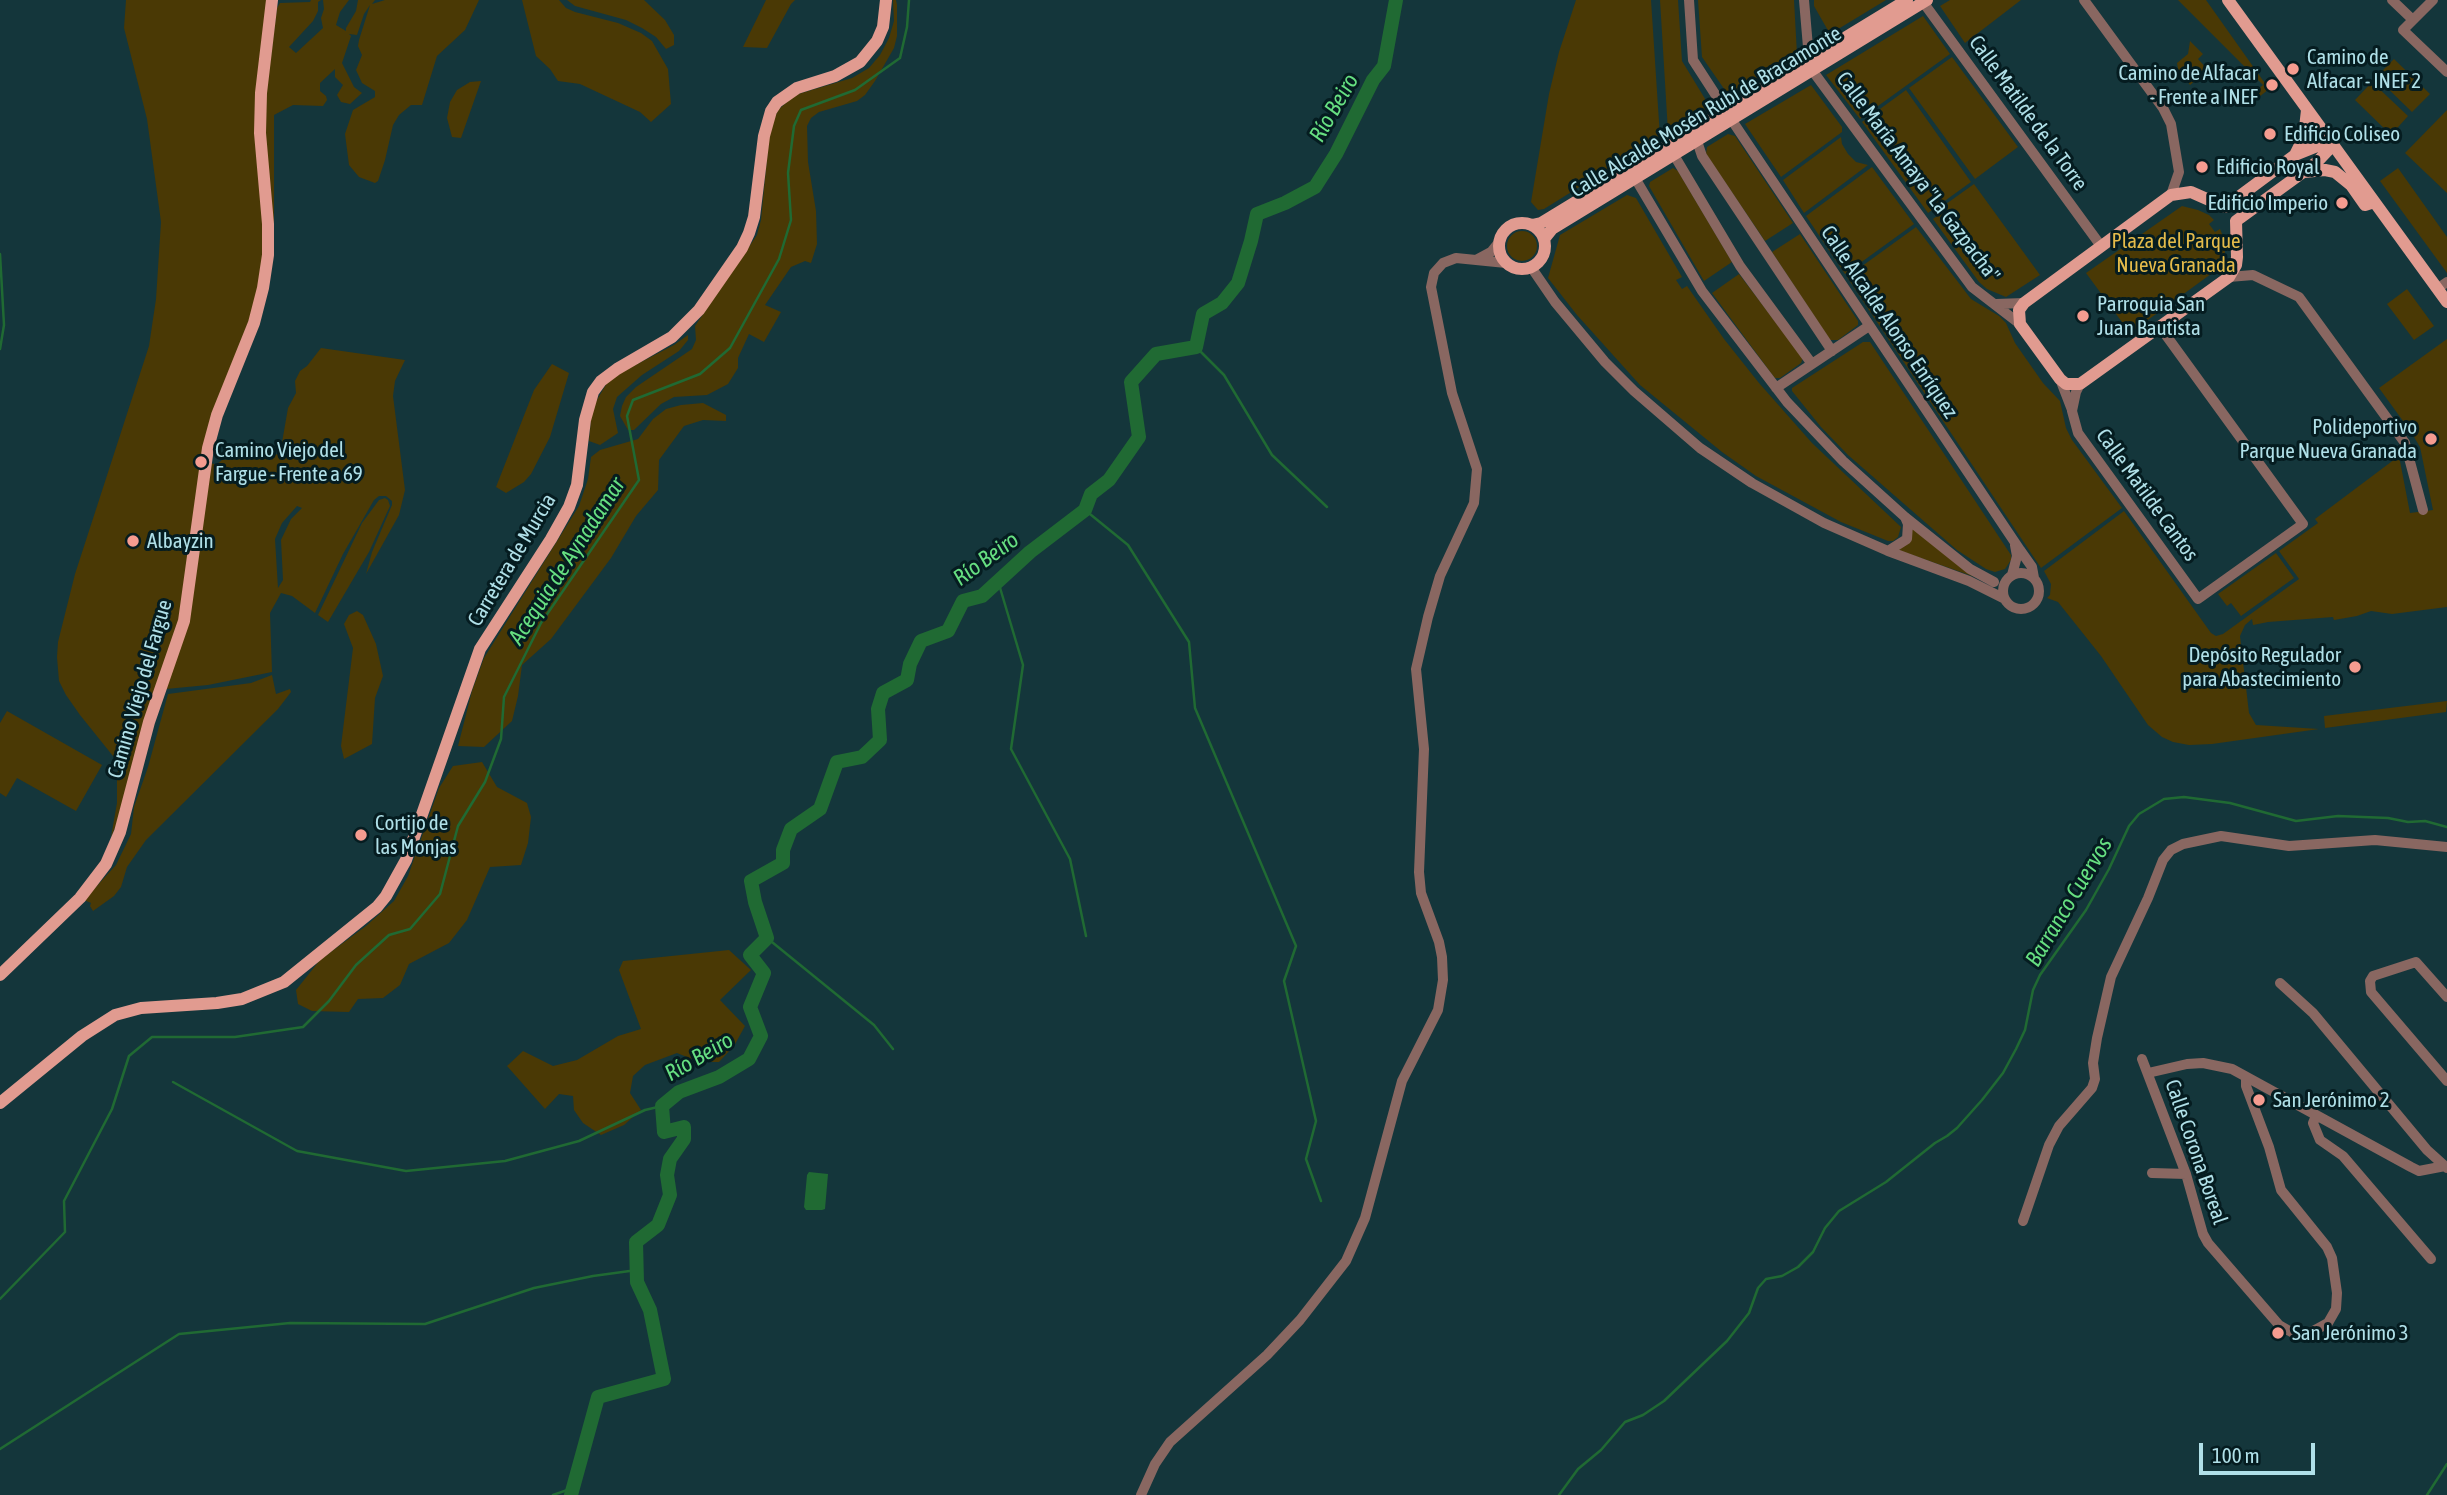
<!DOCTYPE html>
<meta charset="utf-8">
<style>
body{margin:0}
#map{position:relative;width:2447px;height:1495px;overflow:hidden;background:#14363b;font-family:"Asap Condensed",sans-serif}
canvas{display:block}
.scale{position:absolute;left:2199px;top:1443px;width:116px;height:32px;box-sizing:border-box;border:4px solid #b0e0e8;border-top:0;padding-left:9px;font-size:21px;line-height:24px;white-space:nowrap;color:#b0e0e8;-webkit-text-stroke:5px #051c20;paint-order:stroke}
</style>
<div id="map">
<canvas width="2447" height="1495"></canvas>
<div class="scale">100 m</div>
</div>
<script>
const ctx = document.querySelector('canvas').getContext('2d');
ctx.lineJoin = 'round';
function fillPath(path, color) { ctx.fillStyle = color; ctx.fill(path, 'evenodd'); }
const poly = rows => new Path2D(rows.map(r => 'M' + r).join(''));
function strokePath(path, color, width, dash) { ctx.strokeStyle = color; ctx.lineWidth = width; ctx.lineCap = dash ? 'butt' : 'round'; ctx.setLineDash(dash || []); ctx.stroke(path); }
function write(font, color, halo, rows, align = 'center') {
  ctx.font = font + ' "Asap Condensed",sans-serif'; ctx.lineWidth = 6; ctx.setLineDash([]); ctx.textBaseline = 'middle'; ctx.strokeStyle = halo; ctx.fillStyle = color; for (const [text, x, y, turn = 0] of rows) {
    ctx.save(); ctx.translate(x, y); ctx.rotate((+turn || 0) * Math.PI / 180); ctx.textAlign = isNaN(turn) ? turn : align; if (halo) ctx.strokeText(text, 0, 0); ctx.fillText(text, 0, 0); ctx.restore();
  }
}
fillPath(poly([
 [126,0,270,0,265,42,265,238,256,302,212,415,182,610,120,816,111,837,117,803,117,773,121,766,80,715,66,695,59,681,57,657,58,642,75,574,149,346,156,299,161,222,147,119,124,28],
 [311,0,321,0,318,2,318,11,313,21,289,47,296,53,323,28,321,18,324,9,323,0,349,0,340,12,336,25,346,31,346,28,356,11,358,0,375,0,372,4,385,0,479,0,465,30,437,56,422,105,411,105,399,115,393,125,385,160,378,181,375,183,359,177,349,165,345,134,353,110,375,97,375,91,362,83,356,70,362,55,358,46,359,40,370,5,364,14,357,35,349,34,351,36,342,63,354,87,362,93,350,104,341,102,337,95,343,85,335,77,335,69,320,83,320,91,326,96,327,100,323,106,293,105,274,115,274,241,263,119,277,8,280,3,310,2],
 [522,0,559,0,566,8,575,12,618,23,641,33,652,41,668,69,671,104,651,122,640,112,580,84,558,81,550,69,536,56],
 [567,0,644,0,665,20,674,35,674,45,666,49,656,37,642,28,626,20,575,6],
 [766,0,795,0,791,4,767,48,743,47],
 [893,0,896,0,897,5,897,36,894,48,875,81,865,95,857,101,819,112,811,118,807,126,808,162,816,211,817,244,811,263,805,261,791,267,765,305,781,312,764,342,749,334,738,358,738,368,728,384,707,395,674,397,661,404,634,430,628,430,620,416,622,406,626,397,636,387,692,349,696,340,695,326,757,235,761,220,769,138,773,120,779,109,795,95,852,78,869,68,880,55,889,38,894,21],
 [1576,0,1651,0,1660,137,1544,209,1538,210,1531,202,1549,94,1559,52],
 [1660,0,1678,0,1682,61,1710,107,1668,132],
 [1698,0,1794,0,1797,54,1729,96,1702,57],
 [1814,0,1886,0,1830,34,1814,6],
 [1950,0,2021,0,1965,43,1940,6],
 [2178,0,2206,0,2269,89,2254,101,2250,95,2263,85],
 [1923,16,1950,54,1860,119,1826,75],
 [2190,41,2203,54,2198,59,2208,70,2190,85,2178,69,2177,63,2188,54],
 [1952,57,2018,147,1975,179,1909,88],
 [2394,59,2430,94,2412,112,2376,77],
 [481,81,461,138,452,137,447,118,450,102,457,90,470,82],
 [2372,82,2408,116,2391,135,2355,100],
 [1811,85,1842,127,1842,132,1781,177,1745,124],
 [1906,90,1971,182,1928,213,1862,122],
 [2447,110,2447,193,2405,153],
 [1728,134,1735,136,1793,223,1765,241,1706,154,1707,147],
 [1841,137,1842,144,1848,154,1856,162,1868,165,1804,213,1783,180],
 [1872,167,1914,224,1845,274,1806,216],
 [1673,168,1678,171,1732,262,1704,281,1649,186,1650,182],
 [2398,168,2447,237,2447,273,2380,181],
 [1974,184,2040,275,2006,297,1987,289,1979,282,1933,219,1941,213,1939,209],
 [1627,195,1636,198,1682,277,1676,280,1682,289,1687,286,1724,339,1759,383,1812,443,1901,527,1898,537,1893,541,1888,541,1841,522,1756,476,1722,452,1640,385,1577,315,1548,278,1560,235],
 [2182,206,2198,210,2209,215,2214,220,2209,224,2215,232,2220,229,2224,239,2225,252,2222,266,2130,333,2086,273],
 [1916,227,1971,299,1999,316,2006,323,2015,343,2043,383,2060,401,2066,428,2072,440,2122,508,2041,568,1847,277],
 '1507 246a15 15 0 1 1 30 0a15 15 0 1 1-30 0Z',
 [1800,234,1858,321,1858,325,1838,340,1830,340,1772,252],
 [1739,274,1803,358,1801,363,1780,378,1775,378,1771,373,1712,293],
 [2407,289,2434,326,2414,340,2387,304],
 [688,335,688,340,679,351,642,375,617,397,613,409,618,433,600,445,589,441,592,408,607,383,618,374,674,345],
 [2447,339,2447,607,2392,614,2371,611,2357,616,2334,620,2333,617,2268,622,2253,625,2252,619,2245,625,2240,636,2249,713,2256,725,2319,729,2212,744,2189,745,2173,742,2162,737,2148,725,2101,656,2058,602,2047,598,2050,595,2051,584,2044,571,2124,511,2211,633,2216,636,2223,634,2299,579,2279,551,2318,523,2315,519,2399,456,2410,513,2433,510,2420,447,2411,432,2379,388],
 [1863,342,1870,342,2011,555,2011,560,2005,569,1995,572,1986,569,1957,550,1848,455,1821,427,1792,391,1792,388],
 [321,348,405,360,395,381,393,396,405,490,399,515,366,574,372,552,392,505,392,501,386,496,379,496,374,500,343,554,315,613,292,596,281,593,270,613,272,672,208,685,166,689,209,462,216,465,222,460,280,454,288,408,296,393,295,381,300,371,307,366],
 [297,506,302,508,291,519,281,540,283,580,278,588,275,539,282,523],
 [552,364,569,373,550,437,531,474,524,482,506,493,496,487,534,390],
 [703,403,726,415,726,421,703,420,684,426,659,460,658,490,636,516,611,558,551,639,522,665,518,696,512,721,484,747,458,746,472,691,484,658,579,506,588,479,591,457,600,450,638,439,653,419,666,409,681,405],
 [385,498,388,500,390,506,369,552,328,622,318,615,362,523,379,500],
 [1910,522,1975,577,1898,550],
 [2276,553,2294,578,2241,616,2231,603,2227,606,2218,594],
 [357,611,363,615,376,644,383,676,375,698,372,744,344,759,341,746,353,648,344,624,349,615],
 [272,675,276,694,290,689,291,692,278,709,146,840,127,867,121,887,114,896,93,911,90,906,91,903,84,900,116,865,131,834,134,807,148,767,168,694,251,683],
 [2447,701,2446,712,2325,728,2324,716],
 [7,711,102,765,76,811,17,778,6,797,0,793,0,723],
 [482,762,497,787,527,803,531,817,528,843,521,865,490,867,467,920,449,943,409,964,400,985,383,998,358,999,349,1012,312,1011,298,1004,296,990,320,960,366,926,394,901,408,876,439,788,453,766],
 [729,950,751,970,720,1000,745,1026,734,1046,719,1062,699,1062,677,1053,645,1065,633,1076,630,1093,641,1110,624,1125,601,1135,583,1123,574,1110,573,1096,559,1094,545,1109,507,1066,523,1051,553,1066,577,1060,618,1036,641,1029,619,970,623,961]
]), '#4a3905');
fillPath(poly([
 [809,1172,828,1174,825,1209,822,1210,806,1210,804,1207,807,1175]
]), '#206a33');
strokePath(poly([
 [0,254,4,325,0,349],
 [1196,347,1224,375,1272,455,1327,507],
 [1085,510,1128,545,1189,642,1195,708,1296,946,1284,981,1316,1121,1306,1159,1321,1201],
 [998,581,1023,665,1011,749,1070,859,1086,936],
 [767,938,874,1025,893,1049],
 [173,1082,297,1151,406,1171,505,1161,579,1141,645,1110,662,1106],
 [0,1299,65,1232,64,1201,112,1109,129,1056,152,1037,235,1037,303,1027,329,1001,356,965,389,935,410,929,440,894,458,826,485,782,501,739,504,697,541,623,639,480,627,416,633,400,700,374,730,348,779,259,791,220,788,173,794,126,801,110,855,90,900,58,907,27,909,0],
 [0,1449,179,1334,290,1323,425,1324,534,1288,593,1276,637,1270],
 [553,1495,573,1488],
 [1559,1495,1578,1469,1601,1450,1625,1422,1643,1415,1664,1401,1727,1341,1749,1313,1758,1288,1766,1279,1782,1276,1798,1267,1813,1252,1825,1228,1839,1211,1886,1182,1935,1143,1947,1136,1957,1128,1982,1100,2003,1073,2016,1049,2025,1030,2033,990,2040,975,2086,910,2109,869,2129,826,2139,814,2164,799,2184,797,2230,803,2296,821,2338,816,2388,818,2408,822,2425,821,2447,827],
 [2427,1495,2447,1464]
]), '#206a33', 2.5);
strokePath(poly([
 [571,1495,598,1397,664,1379,650,1310,637,1282,636,1242,658,1225,670,1195,667,1175,670,1159,684,1139,684,1127,664,1132,662,1106,679,1092,719,1077,749,1059,761,1036,750,1007,764,973,750,955,767,938,755,902,751,881,783,863,783,850,791,829,820,809,837,762,862,757,880,740,878,709,883,693,907,680,910,664,921,641,948,631,963,601,982,596,1030,552,1085,510,1091,494,1109,480,1139,437,1131,382,1156,354,1196,347,1203,314,1222,303,1238,283,1251,241,1257,214,1285,203,1315,187,1336,154,1373,80,1384,66,1396,0]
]), '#206a33', 14);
strokePath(poly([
 [1689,0,1693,60,1726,111],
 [1804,0,1808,47,1814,57],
 [2084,0,2163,108,2171,124,2179,172,2171,195],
 [2392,0,2413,20],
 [2433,0,2403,30,2447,72],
 [1923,2,2101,246],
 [1812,70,1972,287,2020,324],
 [1731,119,2020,550,2032,567,2034,578],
 [1697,141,1702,156,1832,351],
 [1674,155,1740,266,1812,364],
 [1635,178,1702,291,1787,402,1843,461,1905,517,1970,569,1994,582],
 [1478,259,1491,252,1499,242],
 [1531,267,1555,302,1605,362,1634,391,1700,448,1752,483,1824,523,1888,551,1969,581,2005,599],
 [2229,277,2253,275,2299,297,2405,443,2423,510],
 [2437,289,2447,282],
 [1996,304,2024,303],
 [2060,379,2072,410],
 [2080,384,2076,392,2072,411,2078,433,2198,599,2303,524,2160,327],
 [1776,388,1869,326],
 [1888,551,1907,539,1908,524,1905,517],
 '2003 591a18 18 0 1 1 36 0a18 18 0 1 1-36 0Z',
 [2012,575,2017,556,2015,545],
 [2280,983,2313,1013,2427,1150,2447,1168],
 [2447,997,2416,962,2373,976,2370,981,2371,992,2447,1081],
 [2142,1059,2186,1174,2203,1234,2208,1243,2279,1325,2293,1333,2308,1334,2328,1323,2336,1309,2337,1293,2332,1258,2327,1247,2281,1190,2269,1147,2246,1086,2246,1077],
 [2148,1073,2187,1064,2203,1063,2232,1069,2411,1167,2419,1171,2445,1166],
 [2316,1116,2313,1123,2320,1140,2343,1156,2431,1259],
 [2152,1173,2186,1174],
 [2023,1221,2049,1145,2059,1126,2092,1088,2095,1079,2093,1063,2097,1038,2111,977,2148,898,2163,860,2171,850,2183,844,2221,836,2289,846,2375,840,2447,847],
 [1141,1495,1155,1464,1170,1442,1267,1355,1300,1320,1346,1261,1365,1218,1402,1081,1438,1010,1443,980,1442,957,1439,942,1421,893,1419,872,1424,749,1416,669,1428,617,1440,576,1474,503,1477,469,1452,393,1431,287,1434,273,1443,263,1456,258,1506,263]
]), '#896761', 10);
strokePath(poly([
 [2228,0,2447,302],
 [2295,155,2304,137,2307,110],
 [2304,172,2325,170,2335,172,2351,185,2365,205,2374,202],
 [2225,207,2191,192,2171,195,2024,303,2019,310,2020,324,2060,379,2066,384,2080,384,2229,277,2236,265,2237,257,2236,221],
 [2225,207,2295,155,2330,141],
 [2236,221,2317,162,2333,145],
 '1499 246a23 23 0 1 1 46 0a23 23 0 1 1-46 0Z',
 [1532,225,1541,223,1907,0],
 [1544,239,1552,229,1927,0],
 [0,975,80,898,106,864,120,832,149,722,184,621,208,448,217,415,254,323,263,288,268,255,268,224,260,133,261,93,272,0],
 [0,1103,82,1036,115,1015,141,1008,217,1003,242,999,284,982,377,907,386,896,406,860,480,649,551,539,569,507,577,485,585,420,593,392,601,381,617,369,672,337,699,310,742,248,749,233,754,217,764,136,771,111,777,102,797,88,835,76,860,62,877,41,883,27,886,0]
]), '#e19b90', 12);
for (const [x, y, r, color] of [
 [2293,69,7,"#f59c90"],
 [2272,85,7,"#f59c90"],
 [2270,134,7,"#f59c90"],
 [2202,167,7,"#f59c90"],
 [2342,203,7,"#f59c90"],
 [2083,316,7,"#f59c90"],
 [2431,439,7,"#f59c90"],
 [201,462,7,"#f59c90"],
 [133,541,7,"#f59c90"],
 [2355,667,7,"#f59c90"],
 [361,835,7,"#f59c90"],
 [2259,1100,7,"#f59c90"],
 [2278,1333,7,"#f59c90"]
]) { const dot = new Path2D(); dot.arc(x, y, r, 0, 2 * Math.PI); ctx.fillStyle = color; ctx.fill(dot); strokePath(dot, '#051c20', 2.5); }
write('21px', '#b0e0e8', '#051c20', [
 ["Camino de",2307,57],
 ["Alfacar - INEF 2",2307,81],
 ["Camino de Alfacar",2258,73,"right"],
 ["- Frente a INEF",2258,97,"right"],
 ["Edificio Coliseo",2284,134],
 ["Edificio Royal",2216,167],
 ["Edificio Imperio",2328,203,"right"],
 ["Parroquia San",2097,304],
 ["Juan Bautista",2097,328],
 ["Polideportivo",2417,427,"right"],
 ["Parque Nueva Granada",2417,451,"right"],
 ["Camino Viejo del",215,450],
 ["Fargue - Frente a 69",215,474],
 ["Albayzin",147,541],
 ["Depósito Regulador",2341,655,"right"],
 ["para Abastecimiento",2341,679,"right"],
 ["Cortijo de",375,823],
 ["las Monjas",375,847],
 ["San Jerónimo 2",2273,1100],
 ["San Jerónimo 3",2292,1333]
], 'left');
write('21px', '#b0e0e8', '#051c20', [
 ["Calle Alcalde Mosén Rubí de Bracamonte",1706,112,-31],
 ["Calle Matilde de la Torre",2028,113,54],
 ["Calle María Amaya \"La Gazpacha\"",1918,177,53],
 ["Calle Alcalde Alonso Enríquez",1889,322,56],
 ["Calle Matilde Cantos",2147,495,54],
 ["Carretera de Murcia",512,560,-59],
 ["Camino Viejo del Fargue",140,689,-74],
 ["Calle Corona Boreal",2196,1152,71]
]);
write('21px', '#e4bb4a', '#051c20', [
 ["Plaza del Parque",2176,241],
 ["Nueva Granada",2176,265]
]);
write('italic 23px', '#66df81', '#051c20', [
 ["Río Beiro",1334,108,-60],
 ["Río Beiro",986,559,-36],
 ["Acequia de Aynadamar",567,561,-57],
 ["Barranco Cuervos",2069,902,-59],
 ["Río Beiro",699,1057,-30]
]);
</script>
